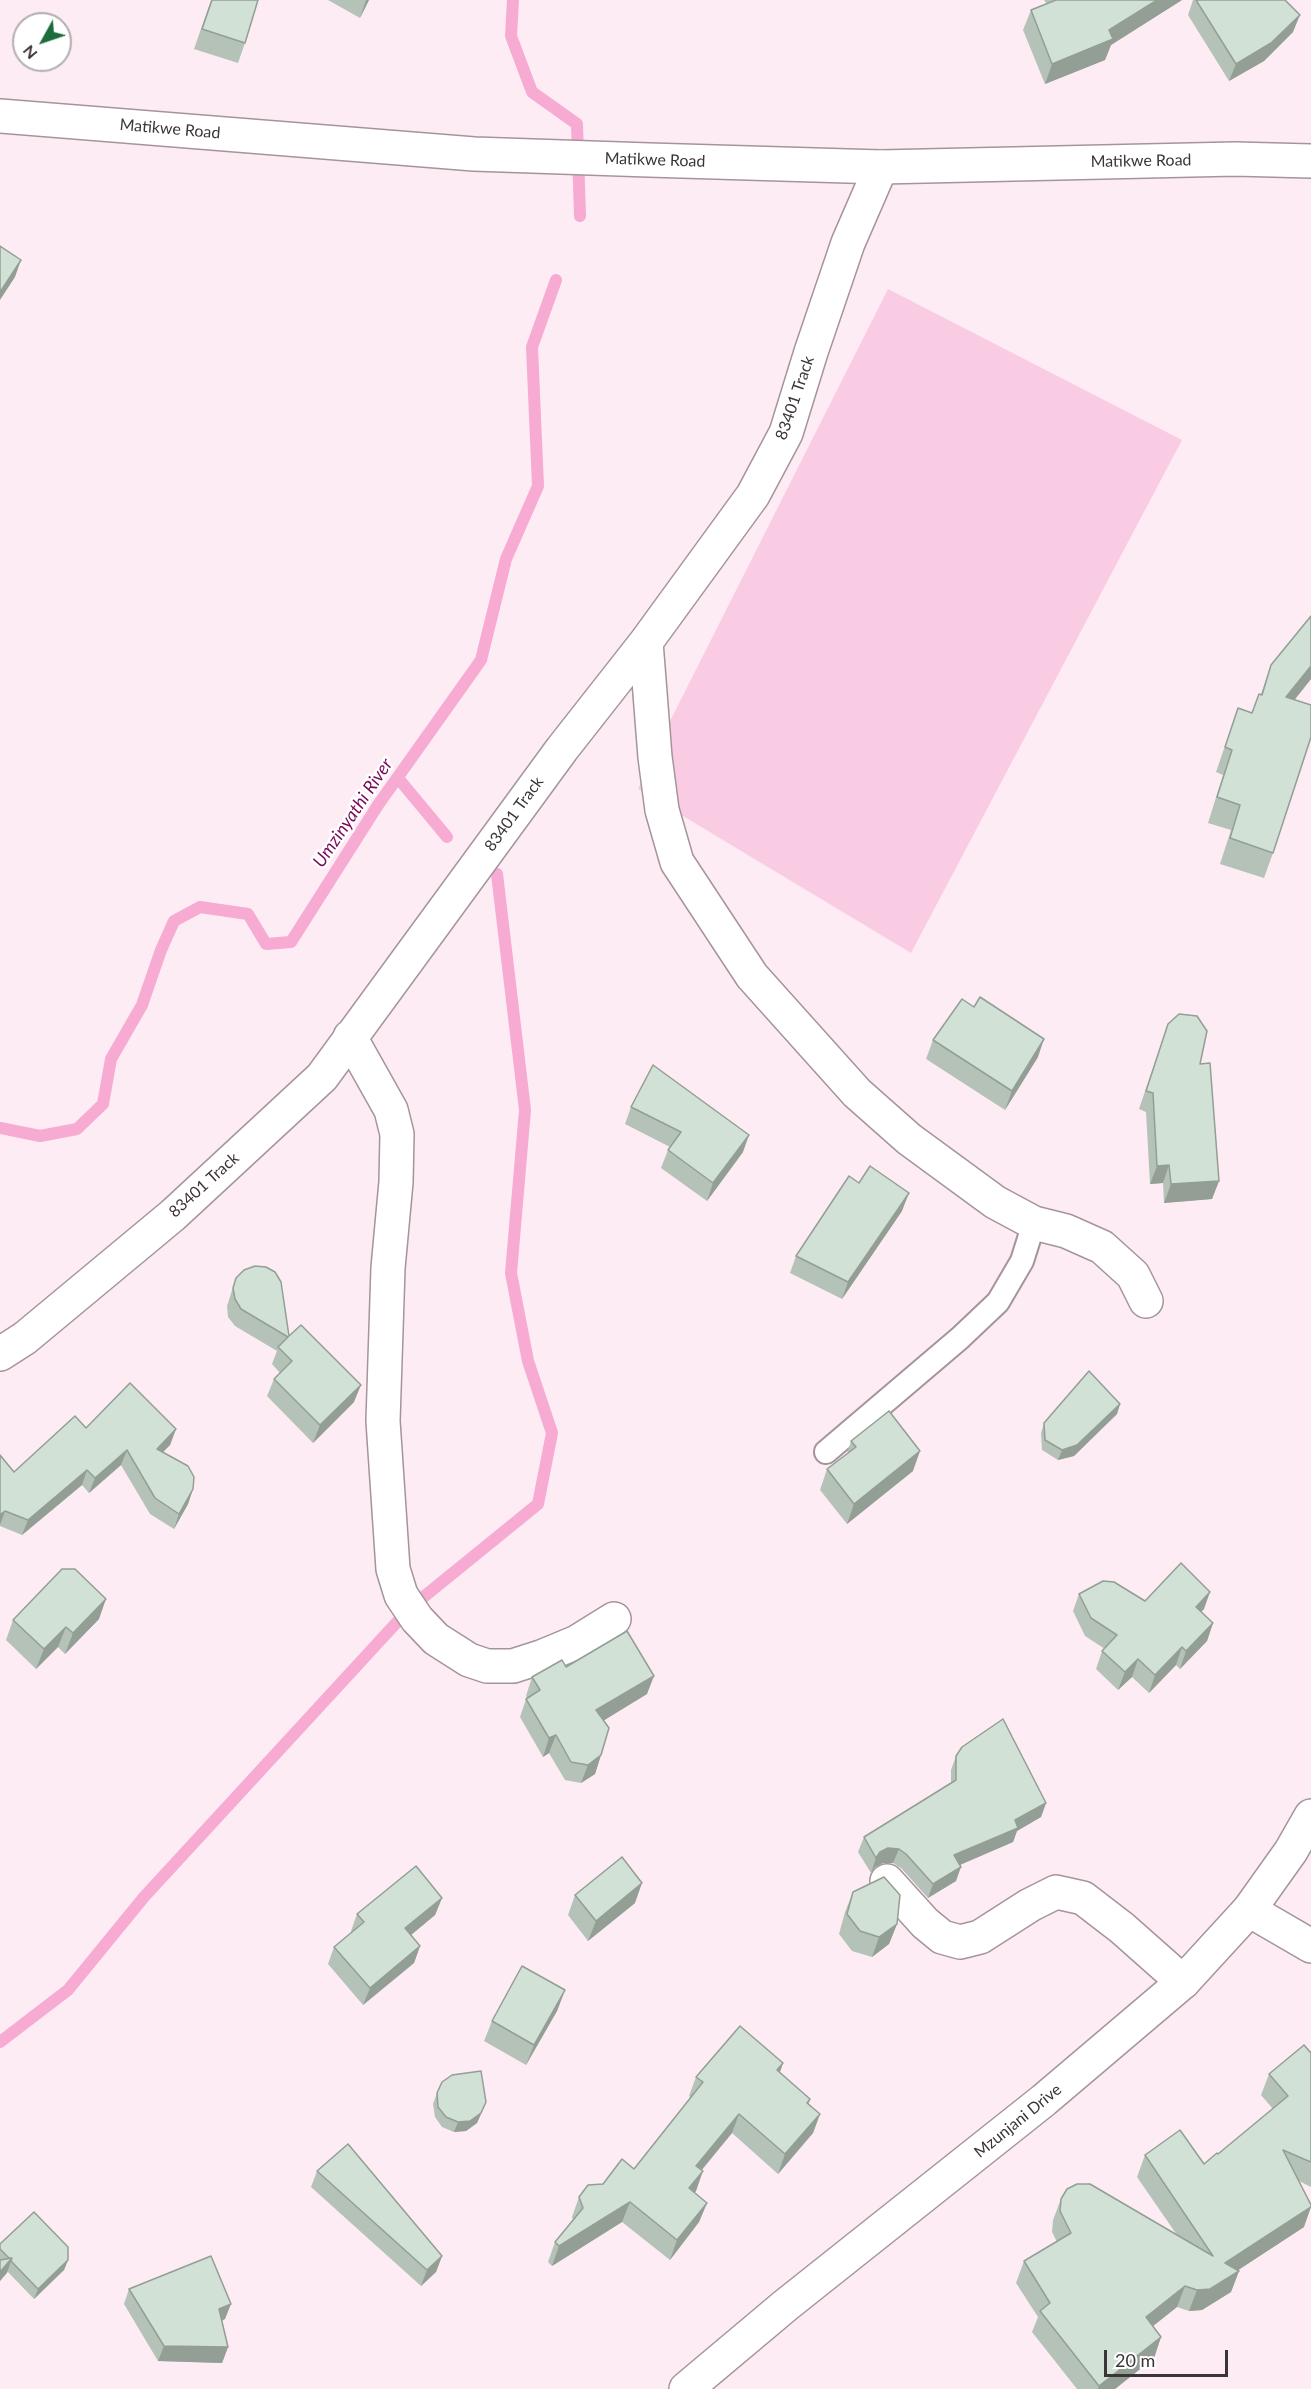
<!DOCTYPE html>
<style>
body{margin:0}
#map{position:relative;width:1311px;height:2389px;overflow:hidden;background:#feecf5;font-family:Lato,sans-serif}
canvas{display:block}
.north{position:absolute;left:12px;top:12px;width:60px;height:60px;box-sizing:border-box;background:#fff;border:2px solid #b1aeaf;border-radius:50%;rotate:230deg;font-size:16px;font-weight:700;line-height:24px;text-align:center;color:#3c3538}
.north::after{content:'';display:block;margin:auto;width:21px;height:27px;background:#1d6c3c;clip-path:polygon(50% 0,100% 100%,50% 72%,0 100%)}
.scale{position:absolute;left:1104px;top:2350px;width:124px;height:27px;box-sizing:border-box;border:3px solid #3c3538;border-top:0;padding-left:8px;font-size:18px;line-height:21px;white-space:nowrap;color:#3c3538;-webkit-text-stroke:4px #fff;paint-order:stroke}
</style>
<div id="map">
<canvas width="1311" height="2389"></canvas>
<div class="north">N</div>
<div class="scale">20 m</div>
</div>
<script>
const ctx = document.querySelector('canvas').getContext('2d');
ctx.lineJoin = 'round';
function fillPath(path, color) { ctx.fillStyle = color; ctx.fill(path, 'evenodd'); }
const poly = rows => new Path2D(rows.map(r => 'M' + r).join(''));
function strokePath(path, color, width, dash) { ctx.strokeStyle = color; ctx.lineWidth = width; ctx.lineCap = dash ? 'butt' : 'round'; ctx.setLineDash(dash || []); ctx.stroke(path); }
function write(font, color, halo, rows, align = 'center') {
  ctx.font = font + ' Lato,sans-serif'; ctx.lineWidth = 5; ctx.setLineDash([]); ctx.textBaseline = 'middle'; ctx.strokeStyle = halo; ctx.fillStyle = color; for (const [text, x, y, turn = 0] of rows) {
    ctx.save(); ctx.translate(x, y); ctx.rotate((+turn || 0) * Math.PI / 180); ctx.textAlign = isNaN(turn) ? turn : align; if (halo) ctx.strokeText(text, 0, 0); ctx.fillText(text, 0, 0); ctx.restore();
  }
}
fillPath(poly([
 [888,289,1182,440,911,953,638,789,665,731]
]), '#facce3');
strokePath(poly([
 [513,0,511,36,532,92,577,124,580,216],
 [398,778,447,837],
 [0,1128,40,1136,77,1129,103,1104,111,1059,142,1005,161,950,174,921,200,907,248,914,266,944,291,942,378,805,481,660,506,559,538,486,532,347,556,280],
 [0,2042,68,1990,144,1897,410,1608,538,1504,552,1433,528,1361,511,1273,525,1110,497,874]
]), '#f7aad2', 12);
const service = poly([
 [826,1452,960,1338,998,1302,1022,1261,1034,1223]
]);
const minor = poly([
 [646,642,655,757,662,810,677,862,752,976,857,1093,909,1139,995,1202,1034,1223,1066,1231,1102,1247,1133,1275,1146,1301],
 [350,1037,391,1110,397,1134,396,1182,388,1268,383,1421,393,1569,401,1595,417,1619,436,1639,469,1660,487,1666,513,1666,541,1657,577,1642,614,1619],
 [0,1354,25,1338,173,1215,322,1077,562,749,646,642,753,495,786,433,811,352,848,243,881,167],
 [887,1881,925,1923,942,1937,960,1942,980,1937,1030,1905,1056,1892,1083,1898,1122,1928,1183,1982],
 [1249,1910,1311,1946]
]);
const tertiary = poly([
 [0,116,474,154,649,160,881,167,1235,159,1311,161]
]);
const secondary = poly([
 [686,2389,786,2305,1044,2100,1183,1982,1249,1910,1291,1851,1311,1816]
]);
strokePath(service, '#a5949c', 26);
strokePath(minor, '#a5949c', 36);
strokePath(tertiary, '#a5949c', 36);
strokePath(secondary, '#a5949c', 36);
strokePath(service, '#fff', 22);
strokePath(minor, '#fff', 33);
strokePath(tertiary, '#fff', 33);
strokePath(secondary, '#fff', 33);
fillPath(poly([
 [211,0,245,43,238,63,194,49],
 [328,0,369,0,360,18],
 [1044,0,1182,0,1111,45,1105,60,1045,84,1023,30,1031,10,1047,4],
 [1193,0,1285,0,1293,32,1264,61,1229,81,1188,15],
 [1271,665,1311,679,1295,699,1273,853,1264,878,1220,864,1231,830,1208,823,1223,775,1216,772,1238,708,1252,713,1261,694],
 [1168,1024,1200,1064,1219,1181,1212,1199,1164,1203,1163,1183,1150,1184,1146,1112,1139,1109],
 [933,1040,1038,1057,1005,1110,926,1059],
 [631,1107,743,1152,707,1201,661,1168,668,1150,670,1147,625,1124],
 [902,1211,842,1299,790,1273,796,1256],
 [236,1278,289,1336,354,1402,313,1443,267,1396,274,1379,280,1373,272,1364,277,1351,235,1326,228,1317,227,1306],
 [1120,1404,1117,1414,1074,1456,1058,1460,1042,1450,1041,1433,1044,1423],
 [176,1429,170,1445,163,1452,193,1489,188,1504,174,1529,150,1514,121,1465,89,1493,82,1485,22,1535,0,1526,0,1455,14,1472],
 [851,1441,913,1471,847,1524,820,1490,827,1469,847,1454],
 [1079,1594,1204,1609,1201,1612,1213,1623,1207,1641,1180,1669,1176,1665,1149,1693,1132,1677,1118,1690,1096,1669,1102,1651,1105,1649,1085,1636,1073,1611],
 [99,1619,65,1654,58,1647,36,1669,6,1640,13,1620],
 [566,1667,647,1694,603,1720,601,1755,595,1774,581,1783,565,1780,549,1753,543,1757,520,1717,526,1699,527,1698,526,1696,532,1677],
 [956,1756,1046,1803,1041,1817,1017,1831,1013,1842,960,1865,956,1881,928,1898,901,1868,893,1863,883,1863,875,1867,871,1873,858,1852,864,1837,951,1783,951,1770],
 [853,1892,897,1924,889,1944,872,1957,852,1951,839,1934,845,1912],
 [575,1895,635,1903,588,1941,568,1915],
 [442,1898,435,1915,411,1935,420,1946,414,1963,363,2005,328,1964,334,1947,352,1933,351,1931,357,1914],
 [565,1990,557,2011,526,2065,484,2041,492,2021],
 [1311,2053,1311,2187,1299,2181,1304,2227,1238,2270,1239,2271,1231,2292,1202,2310,1189,2311,1177,2307,1153,2326,1161,2337,1154,2358,1115,2389,1077,2389,1032,2332,1038,2317,1016,2283,1024,2261,1057,2242,1052,2232,1053,2220,1061,2199,1177,2235,1137,2177,1145,2155,1204,2164,1218,2154,1273,2109,1261,2095,1269,2074],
 [783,2063,780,2072,810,2099,809,2104,820,2114,813,2133,778,2174,732,2133,702,2170,696,2191,694,2193,707,2203,699,2222,670,2260,622,2222,552,2266,548,2262,555,2242,573,2220,572,2217,579,2197,603,2184,634,2169,691,2098,689,2096,696,2077],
 [437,2093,482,2112,477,2123,466,2131,454,2132,442,2127,435,2117,433,2104],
 [317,2171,442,2256,436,2272,421,2286,311,2187],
 [0,2244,68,2260,64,2270,34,2299,7,2271,0,2281],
 [129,2289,225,2319,222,2321,228,2347,222,2363,158,2361,124,2304]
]), '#b5c2b7');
fillPath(poly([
 [366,0,369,0,360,18],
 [1157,0,1182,0,1111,45,1105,60,1045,84,1052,64,1109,30],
 [1300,15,1293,32,1264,61,1229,81,1236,64],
 [21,260,15,277,0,300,0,292],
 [1311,666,1311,679,1277,722,1286,697],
 [1044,1039,1038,1057,1005,1110,1012,1091],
 [749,1135,743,1152,707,1201,713,1183],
 [1169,1165,1163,1183,1150,1184,1157,1166],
 [1219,1181,1212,1199,1164,1203,1171,1184],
 [909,1193,902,1211,842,1299,848,1282],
 [361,1385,354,1402,313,1443,320,1425],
 [1120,1404,1117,1414,1074,1456,1058,1460,1062,1450],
 [176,1429,170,1445,151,1464,157,1449],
 [127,1450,121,1465,89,1493,95,1478],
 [920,1451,913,1471,847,1524,854,1504],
 [87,1470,82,1485,22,1535,28,1520],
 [193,1489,188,1504,174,1529,179,1514],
 [5,1511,0,1525,0,1515],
 [1210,1592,1204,1609,1189,1624,1196,1607],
 [106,1599,99,1619,65,1654,73,1633],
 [1213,1623,1207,1641,1180,1669,1186,1651],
 [66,1627,58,1647,36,1669,44,1649],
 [1182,1647,1176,1665,1149,1693,1155,1675],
 [1138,1659,1132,1677,1118,1690,1125,1672],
 [654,1676,647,1694,590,1729,596,1710],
 [556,1735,549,1753,543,1757,549,1738],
 [601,1755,595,1774,581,1783,588,1765],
 [1046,1803,1041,1817,1017,1831,1013,1842,948,1870,954,1855],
 [888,1848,899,1849,893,1863,883,1863,875,1867,871,1873,876,1858,880,1852],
 [961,1867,956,1881,928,1898,933,1884],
 [642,1883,635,1903,588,1941,596,1921],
 [442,1898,435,1915,399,1945,405,1928],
 [897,1924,889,1944,872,1957,879,1937],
 [420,1946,414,1963,363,2005,370,1988],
 [565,1990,557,2011,526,2065,534,2045],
 [783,2063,776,2083,777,2070],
 [486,2102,477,2123,466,2131,454,2132,458,2122],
 [739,2114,732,2133,689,2185,696,2166],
 [820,2114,813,2133,778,2174,785,2154],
 [703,2171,696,2191,682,2208,689,2188],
 [630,2202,622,2222,552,2266,559,2246],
 [707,2203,699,2222,670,2260,677,2240],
 [1311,2207,1304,2227,1217,2284,1225,2263],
 [442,2256,436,2272,421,2286,427,2270],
 [12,2258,7,2273,0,2281,0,2272],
 [68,2260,64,2270,34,2299,38,2289],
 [1239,2271,1231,2292,1202,2310,1189,2311,1197,2290],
 [1185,2286,1177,2307,1138,2338,1146,2317],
 [231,2304,225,2319,213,2324,219,2309],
 [1161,2337,1154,2358,1115,2389,1098,2389,1099,2386],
 [164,2346,228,2347,222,2363,158,2361]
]), '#939e95');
const building = poly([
 [212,0,258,0,245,43,202,29,212,0],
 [1056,0,1157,0,1109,30,1113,39,1052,64,1031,10,1056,0],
 [1196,0,1285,0,1300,15,1271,43,1236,64,1196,0],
 [0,246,21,260,0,292,0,246],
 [1311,616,1311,666,1286,697,1311,705,1311,737,1273,853,1230,838,1240,805,1217,797,1232,750,1225,747,1238,708,1252,713,1259,694,1262,695,1271,665,1311,616],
 [980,997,1044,1039,1012,1091,933,1040,962,999,974,1007,980,997],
 [1179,1014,1197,1016,1207,1031,1200,1064,1210,1063,1219,1181,1171,1184,1169,1165,1157,1166,1153,1093,1146,1091,1168,1024,1179,1014],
 [653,1065,749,1135,713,1183,668,1150,681,1132,631,1107,653,1065],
 [870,1166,909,1193,848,1282,796,1256,849,1176,859,1183,870,1166],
 [255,1266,266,1267,275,1272,281,1282,289,1336,301,1325,361,1385,320,1425,274,1379,292,1361,278,1347,288,1337,241,1309,235,1299,233,1288,236,1278,244,1270,255,1266],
 [1089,1371,1120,1404,1077,1445,1062,1450,1045,1440,1044,1423,1089,1371],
 [130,1383,176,1429,157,1449,188,1466,194,1477,193,1489,179,1514,155,1498,127,1450,95,1478,87,1470,28,1520,5,1511,0,1515,0,1455,14,1472,75,1416,86,1428,130,1383],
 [889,1411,920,1451,854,1504,827,1469,856,1447,851,1441,889,1411],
 [1181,1563,1210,1592,1196,1607,1213,1623,1186,1651,1182,1647,1155,1675,1138,1659,1125,1672,1102,1651,1117,1635,1091,1618,1079,1594,1103,1581,1114,1582,1145,1601,1181,1563],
 [62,1569,75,1569,106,1599,73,1633,66,1627,44,1649,13,1620,62,1569],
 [627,1631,654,1676,596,1710,609,1728,601,1755,588,1765,571,1762,556,1735,549,1738,526,1699,540,1690,532,1677,562,1660,566,1667,627,1631],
 [1003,1719,1046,1803,1015,1820,1018,1828,954,1855,961,1867,933,1884,906,1854,899,1849,888,1848,880,1852,876,1858,864,1837,956,1780,956,1756,962,1747,1003,1719],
 [622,1857,642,1883,596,1921,575,1895,622,1857],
 [416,1866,442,1898,405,1928,420,1946,370,1988,334,1947,364,1922,357,1914,416,1866],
 [884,1877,900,1895,897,1924,879,1937,860,1931,847,1914,853,1892,884,1877],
 [522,1966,565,1990,534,2045,492,2021,522,1966],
 [740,2026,783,2063,777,2070,810,2099,807,2103,820,2114,785,2154,739,2114,696,2166,703,2171,689,2188,707,2203,677,2240,630,2202,559,2246,555,2242,583,2208,579,2197,588,2185,603,2184,622,2159,634,2169,703,2082,696,2077,740,2026],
 [1304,2045,1311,2053,1311,2162,1283,2150,1311,2205,1311,2207,1225,2263,1239,2271,1210,2289,1197,2290,1185,2286,1146,2317,1161,2337,1099,2386,1040,2311,1050,2303,1024,2261,1071,2233,1060,2211,1061,2199,1067,2189,1077,2184,1090,2184,1213,2256,1145,2155,1180,2130,1204,2164,1217,2153,1218,2154,1288,2096,1269,2074,1304,2045],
 [481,2071,486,2102,481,2113,470,2121,458,2122,446,2117,438,2107,437,2093,442,2082,452,2075,481,2071],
 [348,2144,442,2256,427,2270,317,2171,348,2144],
 [34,2212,68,2247,68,2260,38,2289,11,2261,12,2258,9,2258,0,2249,0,2244,34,2212],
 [211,2256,231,2304,219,2309,228,2347,164,2346,129,2289,211,2256],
 [12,2258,0,2272,0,2260,12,2258]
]);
fillPath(building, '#d2e1d5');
strokePath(building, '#939e95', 1.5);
write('16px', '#3c3538', '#fff', [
 ["Matikwe Road",170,129,5],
 ["Matikwe Road",655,160,2],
 ["Matikwe Road",1141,161,-1],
 ["83401 Track",795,398,-71],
 ["83401 Track",514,814,-54],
 ["83401 Track",204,1185,-42],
 ["Mzunjani Drive",1018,2121,-39]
]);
write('italic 18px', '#7b0a56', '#fff', [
 ["Umzinyathi River",353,813,-56]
]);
</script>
